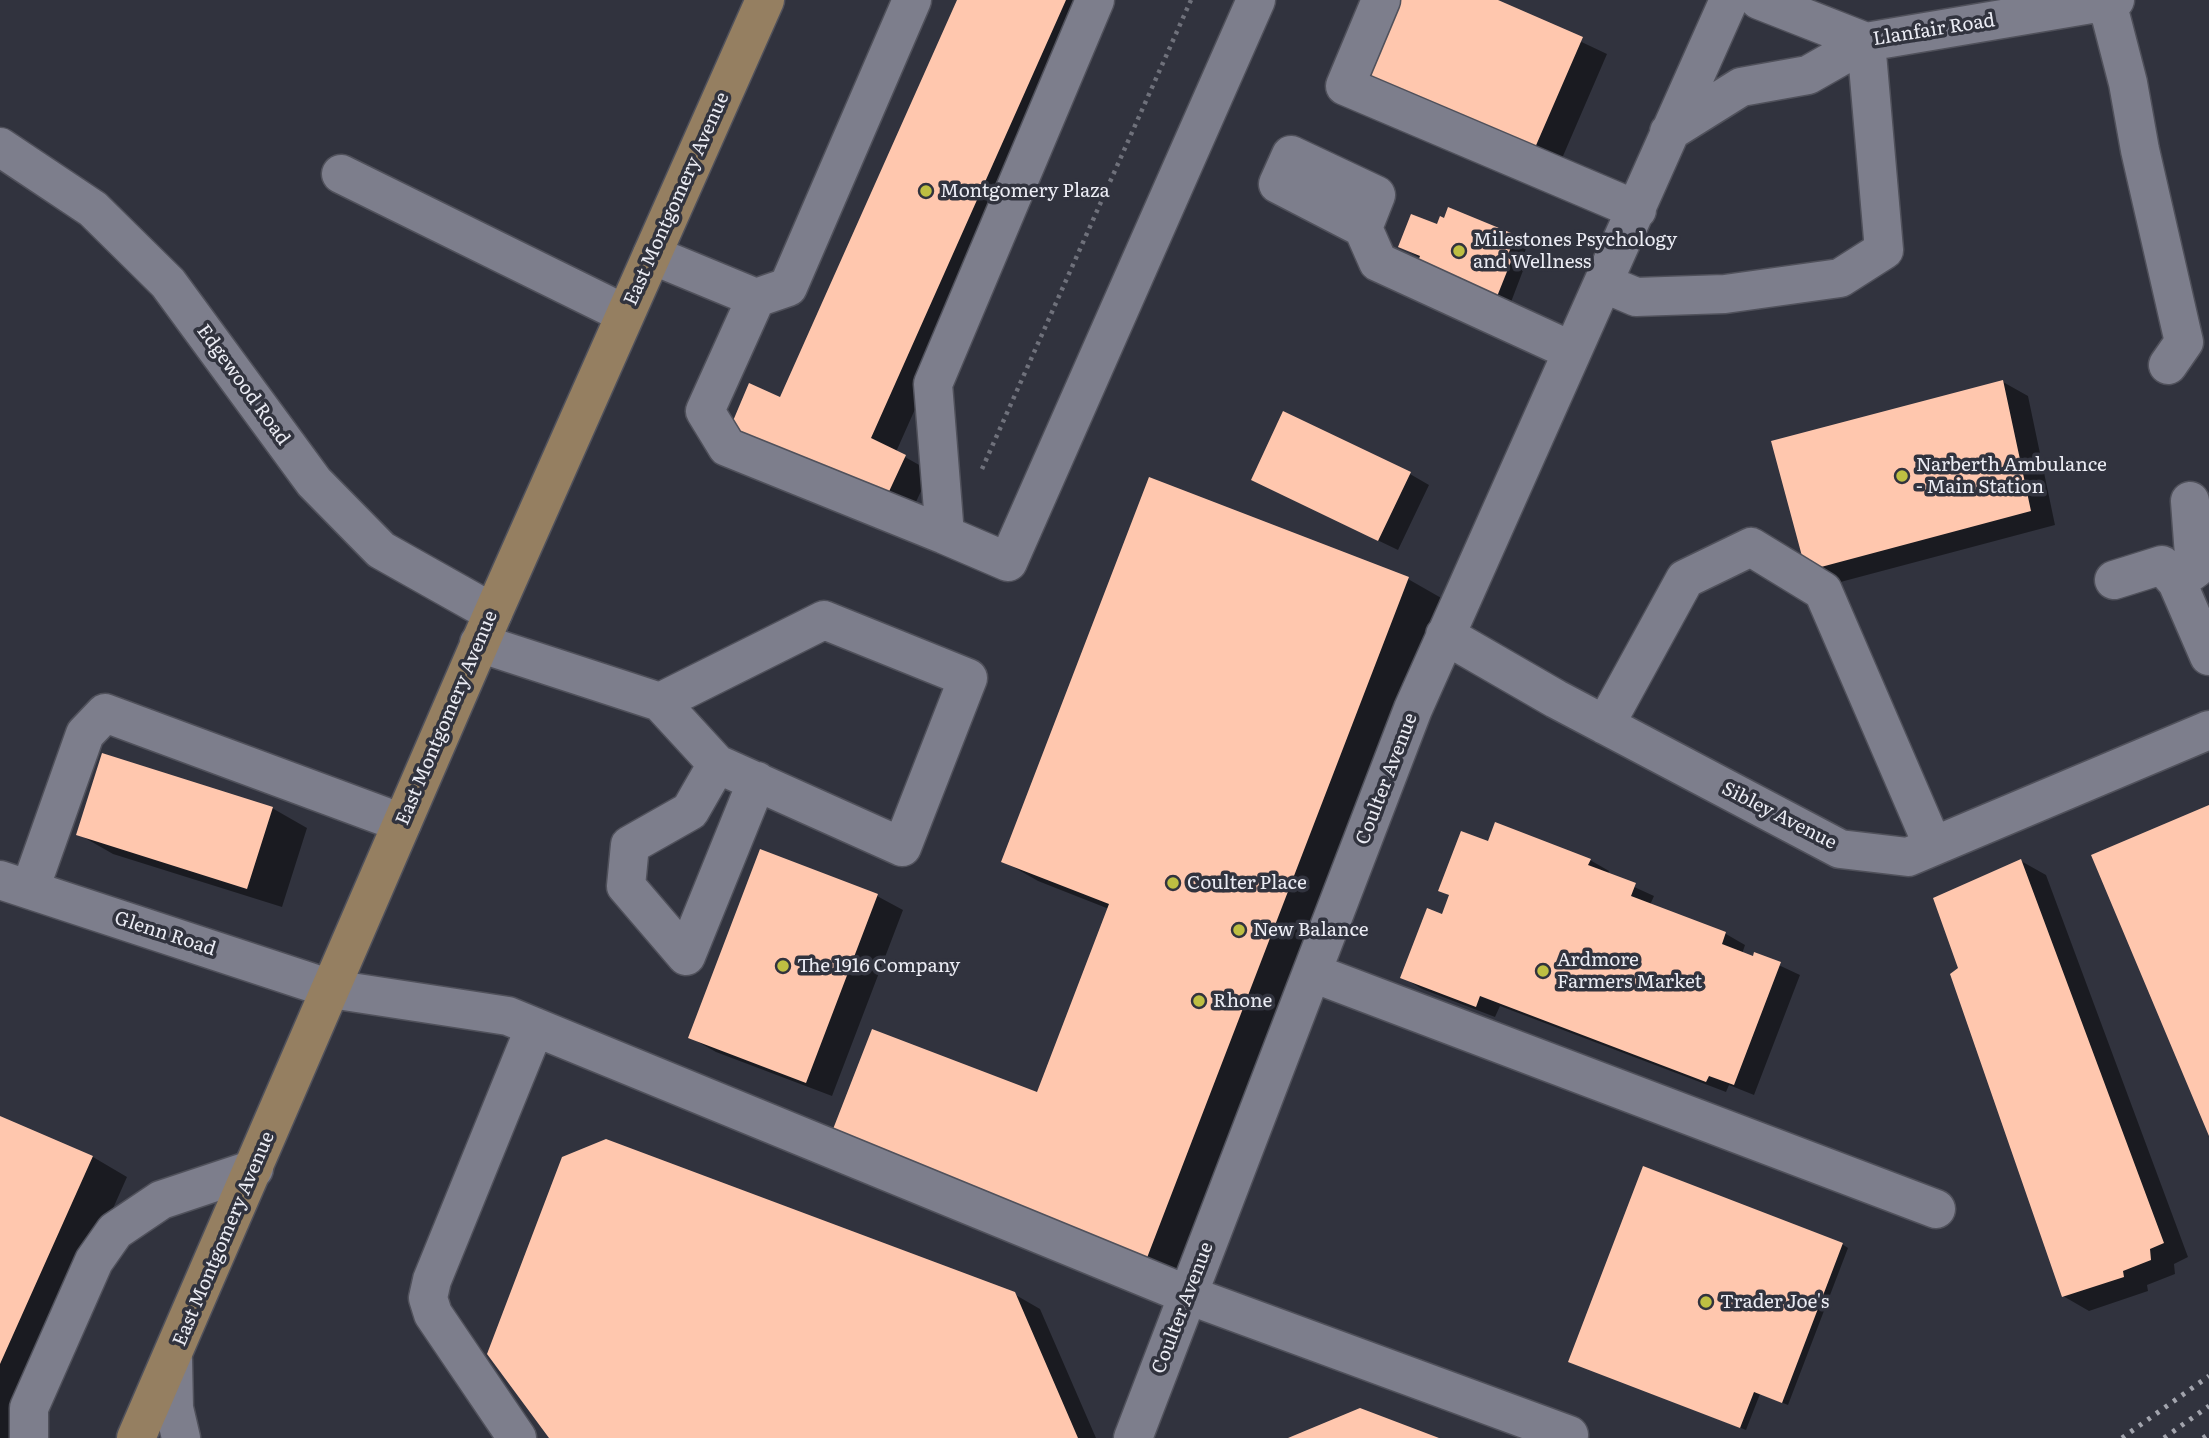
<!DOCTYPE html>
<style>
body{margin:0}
canvas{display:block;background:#31333e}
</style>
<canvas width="2209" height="1438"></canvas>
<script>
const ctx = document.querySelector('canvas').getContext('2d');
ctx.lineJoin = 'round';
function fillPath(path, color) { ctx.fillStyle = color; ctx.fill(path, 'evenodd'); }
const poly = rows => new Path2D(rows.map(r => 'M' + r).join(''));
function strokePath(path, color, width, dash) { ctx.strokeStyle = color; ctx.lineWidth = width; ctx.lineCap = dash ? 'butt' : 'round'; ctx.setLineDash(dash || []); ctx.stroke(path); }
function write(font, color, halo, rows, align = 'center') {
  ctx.font = font + ' Literata,serif'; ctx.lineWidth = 7; ctx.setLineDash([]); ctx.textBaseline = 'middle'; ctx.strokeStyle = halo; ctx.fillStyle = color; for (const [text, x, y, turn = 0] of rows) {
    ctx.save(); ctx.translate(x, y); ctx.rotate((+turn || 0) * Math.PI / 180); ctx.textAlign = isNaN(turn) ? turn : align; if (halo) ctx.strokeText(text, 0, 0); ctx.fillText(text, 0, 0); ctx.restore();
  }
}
fillPath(poly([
 [959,0,1097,0,896,452,930,471,912,511,757,442,781,399],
 [1403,0,1493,0,1607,54,1560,163,1394,90],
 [1438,227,1515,236,1528,244,1519,266,1524,268,1508,310,1400,246],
 [2003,382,2028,396,2055,525,1833,584,1808,569],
 [1410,474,1429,485,1398,550,1273,490],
 [1408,579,1443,599,1180,1282,865,1161,1038,1095,1109,909,1038,881,1003,861],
 [272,808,307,828,282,907,113,854,78,834],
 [1489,843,1590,860,1609,871,1608,875,1654,896,1650,905,1726,934,1745,945,1742,954,1754,959,1755,954,1800,975,1754,1095,1729,1085,1726,1092,1500,1006,1495,1017,1422,989,1402,977,1443,916,1450,896,1440,890],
 [761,852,877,896,903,910,832,1096,716,1052,691,1038],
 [2021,861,2046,875,2188,1257,2174,1264,2175,1274,2147,1285,2148,1291,2089,1311,2063,1296,1961,969],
 [0,1118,93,1157,127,1177,11,1438,0,1438],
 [1842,1244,1848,1248,1788,1405,1760,1394,1746,1430,1576,1364],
 [1014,1294,1040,1309,1096,1438,552,1438]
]), '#0007');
fillPath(poly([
 [957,0,1066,0,871,438,906,455,886,498,730,428,749,383,780,397],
 [1401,0,1498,0,1583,37,1534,150,1367,76],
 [1448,207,1516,235,1507,257,1512,259,1494,304,1412,277,1420,256,1398,247,1411,214,1437,224,1440,216,1444,218],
 [2003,380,2031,511,1806,571,1771,441],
 [1283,411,1411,472,1378,541,1251,480],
 [1149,477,1409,577,1145,1263,828,1142,872,1029,1037,1092,1109,904,1001,862],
 [102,753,273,807,247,889,76,835],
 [2209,805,2209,1136,2091,855],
 [1495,822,1591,859,1588,865,1636,883,1631,896,1726,932,1722,944,1753,956,1754,952,1781,962,1734,1085,1709,1076,1706,1082,1480,996,1476,1007,1400,978,1427,908,1442,914,1449,895,1438,891,1461,831,1488,841],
 [760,849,878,894,806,1083,688,1038],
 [2021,859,2164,1243,2150,1249,2151,1260,2123,1271,2124,1277,2062,1297,1950,974,1958,968,1933,898],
 [0,1116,93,1156,0,1364],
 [606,1139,1015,1292,1078,1438,549,1438,487,1354,562,1157],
 [1643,1166,1843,1243,1782,1403,1754,1392,1740,1428,1568,1362],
 [1360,1408,1439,1438,1288,1438]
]), '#ffc7ae');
const minor = poly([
 [1095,0,933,384,945,535,1008,562,1256,0],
 [1381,0,1345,86,1637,210],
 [1759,0,1866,42,2115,0],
 [2107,2,2128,83,2140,150,2184,342,2168,365],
 [0,147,93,209,168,283,314,482,381,550,493,613],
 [341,174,625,314],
 [1363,228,1376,195,1291,155,1278,184,1363,228,1378,262,1572,351],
 [652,255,756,298,788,287,912,0],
 [1603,283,1636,297,1725,294,1840,278,1884,250,1866,42,1808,75,1741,87,1669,132],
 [756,298,705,411,727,447,945,535],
 [2114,580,2162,565,2177,582,2209,656],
 [2177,582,2195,569,2190,501],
 [1445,635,1556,699,1840,849,1908,857,2209,730],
 [479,643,660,702,824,620,968,678,902,847,717,764,660,702],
 [1605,725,1685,579,1751,547,1823,591,1933,846],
 [717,764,690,811,630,845,626,886,686,956,757,781],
 [0,880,331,989,508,1016,1188,1295,1569,1435],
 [30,889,85,734,105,713,402,823],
 [1313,973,1936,1209],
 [173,1360,174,1408,181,1438],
 [29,1438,29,1408,94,1261,115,1231,161,1200,254,1169],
 [517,1438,433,1314,428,1298,432,1280,535,1027],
 [1133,1438,1413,709,1729,0]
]);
const major = poly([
 [136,1438,493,613,765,0]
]);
strokePath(minor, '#50515b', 41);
strokePath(major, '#50515b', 41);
strokePath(poly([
 [982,469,1191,0]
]), '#6f717b', 4.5, [3.5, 5]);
strokePath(minor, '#7d7e8c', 38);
strokePath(major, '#957f61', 38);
strokePath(poly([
 [2122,1438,2209,1376],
 [2164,1438,2209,1406],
 [2203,1438,2209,1434]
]), '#a2a4ad', 5, [3.5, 7]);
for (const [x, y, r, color] of [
 [926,191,7,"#bebf42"],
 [1459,251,7,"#bebf42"],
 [1902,476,7,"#bebf42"],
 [1173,883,7,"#bebf42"],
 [1239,930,7,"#bebf42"],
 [783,966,7,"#bebf42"],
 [1543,971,7,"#bebf42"],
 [1199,1001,7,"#bebf42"],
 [1706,1302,7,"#bebf42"]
]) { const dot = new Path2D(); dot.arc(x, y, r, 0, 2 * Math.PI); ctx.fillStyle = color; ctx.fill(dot); strokePath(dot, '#31333e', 2.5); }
write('19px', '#ebecf4', '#31333e', [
 ["Llanfair Road",1934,30,-9],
 ["East Montgomery Avenue",677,199,-66],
 ["Edgewood Road",243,385,54],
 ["East Montgomery Avenue",447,718,-67],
 ["Coulter Avenue",1387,779,-69],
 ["Sibley Avenue",1779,816,27],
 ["Glenn Road",165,934,18],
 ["East Montgomery Avenue",224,1239,-67],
 ["Coulter Avenue",1183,1308,-69]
]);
write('19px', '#ebecf4', '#31333e', [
 ["Montgomery Plaza",940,191],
 ["Milestones Psychology",1473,240],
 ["and Wellness",1473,262],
 ["Narberth Ambulance",1916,465],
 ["- Main Station",1916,487],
 ["Coulter Place",1187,883],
 ["New Balance",1253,930],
 ["Ardmore",1557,960],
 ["Farmers Market",1557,982],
 ["The 1916 Company",797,966],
 ["Rhone",1213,1001],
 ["Trader Joe's",1720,1302]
], 'left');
</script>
